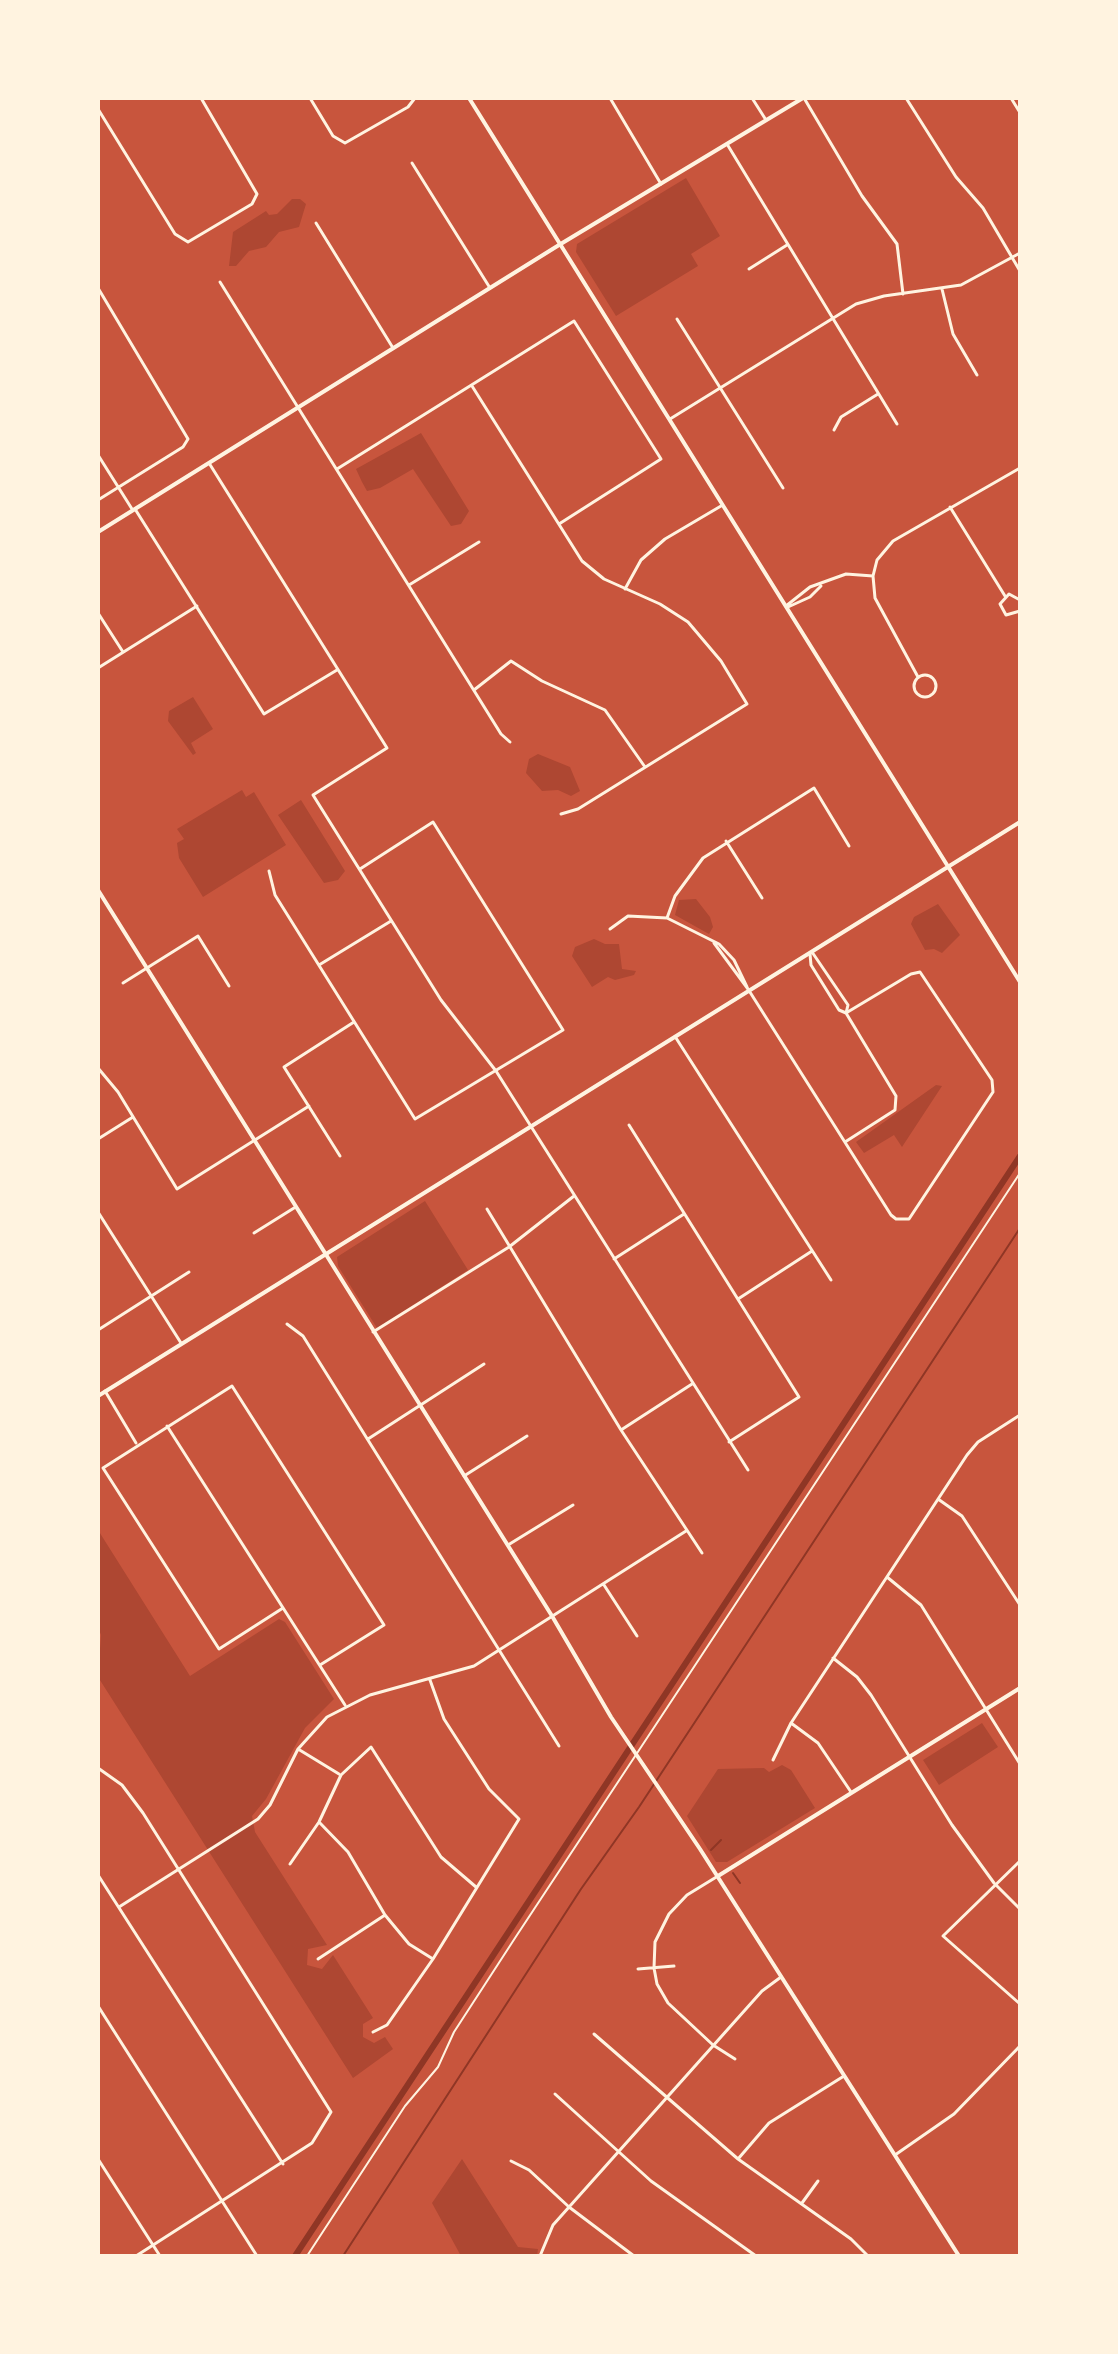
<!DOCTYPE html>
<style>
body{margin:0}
#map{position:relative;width:1118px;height:2354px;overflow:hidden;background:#c8553d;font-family:"Asap Condensed",sans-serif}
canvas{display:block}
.frame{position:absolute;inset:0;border:100px solid #fff3e0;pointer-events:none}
</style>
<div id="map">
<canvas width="1118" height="2354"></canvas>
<div class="frame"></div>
</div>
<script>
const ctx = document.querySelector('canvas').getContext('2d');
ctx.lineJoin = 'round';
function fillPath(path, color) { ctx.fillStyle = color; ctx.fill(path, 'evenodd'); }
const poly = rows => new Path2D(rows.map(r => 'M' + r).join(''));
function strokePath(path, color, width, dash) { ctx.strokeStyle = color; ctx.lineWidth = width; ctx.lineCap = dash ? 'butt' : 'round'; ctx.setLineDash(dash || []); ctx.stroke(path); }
fillPath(poly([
 [686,178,720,236,691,254,698,266,616,316,576,252,577,244],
 [292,199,300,199,306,204,299,227,279,232,266,247,249,251,236,266,229,266,233,232,266,211,269,215,277,214],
 [421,433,469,511,461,524,451,526,413,469,380,488,367,491,362,482,356,469],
 [193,697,213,729,191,743,196,753,193,755,168,721,169,711],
 [538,754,570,767,580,791,571,796,558,790,542,791,526,773,529,759],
 [242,790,246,797,254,792,286,845,203,897,179,858,177,843,184,839,177,829],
 [301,800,345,871,338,880,324,883,278,815],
 [696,899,710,917,713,927,709,934,675,915,679,900],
 [938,904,960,935,942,953,934,949,925,950,911,924,914,917],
 [594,939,605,944,619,944,622,969,636,971,634,975,615,980,608,977,592,987,572,956,575,947],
 [936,1085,942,1086,902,1147,894,1135,864,1153,856,1142],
 [425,1201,468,1270,377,1328,338,1266,337,1257],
 [98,1530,190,1676,279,1619,285,1622,334,1699,305,1728,266,1799,252,1816,255,1832,327,1945,308,1949,307,1965,322,1969,333,1955,373,2018,363,2024,363,2037,374,2043,385,2037,393,2049,353,2078,98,1677,101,1635,98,1627],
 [982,1723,998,1747,939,1785,923,1760],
 [782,1765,791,1770,815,1808,727,1862,716,1862,687,1816,718,1769,764,1768,769,1772],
 [462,2159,518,2247,538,2249,537,2256,461,2256,432,2203]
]), '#ae4732');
strokePath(poly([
 [711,1850,721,1840],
 [733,1873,740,1883],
 [343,2256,581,1889,639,1807,1020,1228]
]), '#8f3625', 2);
strokePath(poly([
 [295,2256,1020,1156]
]), '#8f3625', 6);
strokePath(poly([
 [307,2256,405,2106,438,2067,454,2032,517,1935,1020,1173]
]), '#fff3e0', 2);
strokePath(poly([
 [310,98,333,136,345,143,408,107,415,98],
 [610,98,661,184],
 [752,98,766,120],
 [804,98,862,196,897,244,903,294],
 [906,98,956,177,983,208,1020,271],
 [1011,98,1019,111],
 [98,109,175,234,188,242,252,204,257,194,201,98],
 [727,144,897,424],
 [412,163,490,288],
 [316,223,393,348],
 [749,269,787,245],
 [220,282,501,734,510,742],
 [98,288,188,439,183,447,98,500],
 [942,289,953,334,977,375],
 [677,319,783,488],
 [472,386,582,561,604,579,660,604,688,622,721,661,747,704,578,809,561,814],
 [670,419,856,304,884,296,961,285,1020,253],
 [834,430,841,417,878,394],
 [98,455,132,509],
 [209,463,387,748,313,795,441,1000,496,1071,748,1470],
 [337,469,574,321,661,459,559,524],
 [950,507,1005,596],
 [135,509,264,714,337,670],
 [409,585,479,542],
 [625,589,641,560,665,539,721,506],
 [1020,600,1009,594,1000,604,1006,615,1020,611],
 [786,606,810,587,846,574,873,576],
 [788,607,810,597,821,586],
 [98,613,123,652],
 [98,668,197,606],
 '914 686a11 11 0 1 1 22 0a11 11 0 1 1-22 0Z',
 [918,677,875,598,873,576,877,560,893,541,1020,468],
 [474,690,511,661,542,681,605,710,645,767],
 [726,841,762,898],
 [269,871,275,895,415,1119,563,1030,433,822,360,869],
 [667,918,675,896,703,858,814,788,849,846],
 [610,929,628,916,667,918,719,944,734,960,747,987],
 [714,943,748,989,891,1215,896,1219,909,1219,993,1092,992,1080,920,972,911,974,846,1013],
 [812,952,848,1005,846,1013],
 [810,954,811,965,839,1010,846,1013,896,1096,895,1110,845,1142],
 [319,965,391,921],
 [123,983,198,936,229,986],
 [676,1038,831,1280],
 [98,1068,118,1092,177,1189,309,1106],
 [629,1125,799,1397,729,1442],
 [98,1139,133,1117],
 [340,1156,284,1067,354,1022],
 [487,1209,621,1430,702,1553],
 [98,1212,181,1343],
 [254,1233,294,1208],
 [614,1259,684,1214],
 [738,1299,812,1251],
 [287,1324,303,1336,559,1746],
 [98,1330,189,1272],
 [373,1332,509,1247,574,1196],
 [105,1391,136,1443],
 [167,1426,345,1705],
 [621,1430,692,1384],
 [368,1439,484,1364],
 [464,1476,527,1436],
 [938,1499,962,1516,1020,1605],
 [508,1545,573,1505],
 [887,1577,921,1605,1020,1764],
 [604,1585,637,1636],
 [283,1608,219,1649,103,1468,232,1386,384,1625,320,1665],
 [833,1658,857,1677,871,1695,952,1825,994,1883,1020,1909],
 [791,1723,818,1743,851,1792],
 [298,1749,339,1774],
 [773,1760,791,1723,967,1455,978,1442,1020,1415],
 [98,1768,122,1785,143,1813,331,2112,312,2143,136,2256],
 [319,1822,348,1852,385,1915,409,1944,433,1959],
 [1020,1861,943,1936,1020,2004],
 [290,1864,319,1822,341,1775,371,1747,441,1857,476,1887],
 [98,1875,283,2164],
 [718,1876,687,1895,669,1914,655,1942,654,1968,657,1984,668,2003,713,2045,735,2059],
 [119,1907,258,1819,270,1805,298,1749,327,1717,370,1695,474,1666,686,1531],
 [318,1959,385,1915],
 [638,1969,674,1966],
 [98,2006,257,2256],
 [373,2032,387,2025,433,1959,519,1819,489,1789,444,1719,430,1680],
 [594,2034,738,2159,851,2239,868,2256],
 [555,2094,651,2181,756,2256],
 [895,2155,954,2114,1020,2046],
 [98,2159,160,2256],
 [738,2159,769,2123,844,2076],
 [511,2161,529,2170,569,2207,634,2256],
 [802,2203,818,2181],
 [540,2256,553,2225,762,1991,781,1977]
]), '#fff3e0', 3);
strokePath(poly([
 [98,532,559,245,803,98],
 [98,890,552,1616,611,1717,700,1849,959,2256],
 [718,1876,1020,1688]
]), '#fff3e0', 4);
strokePath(poly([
 [469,98,1020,982],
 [98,1396,1020,822]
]), '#fff3e0', 4);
</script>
